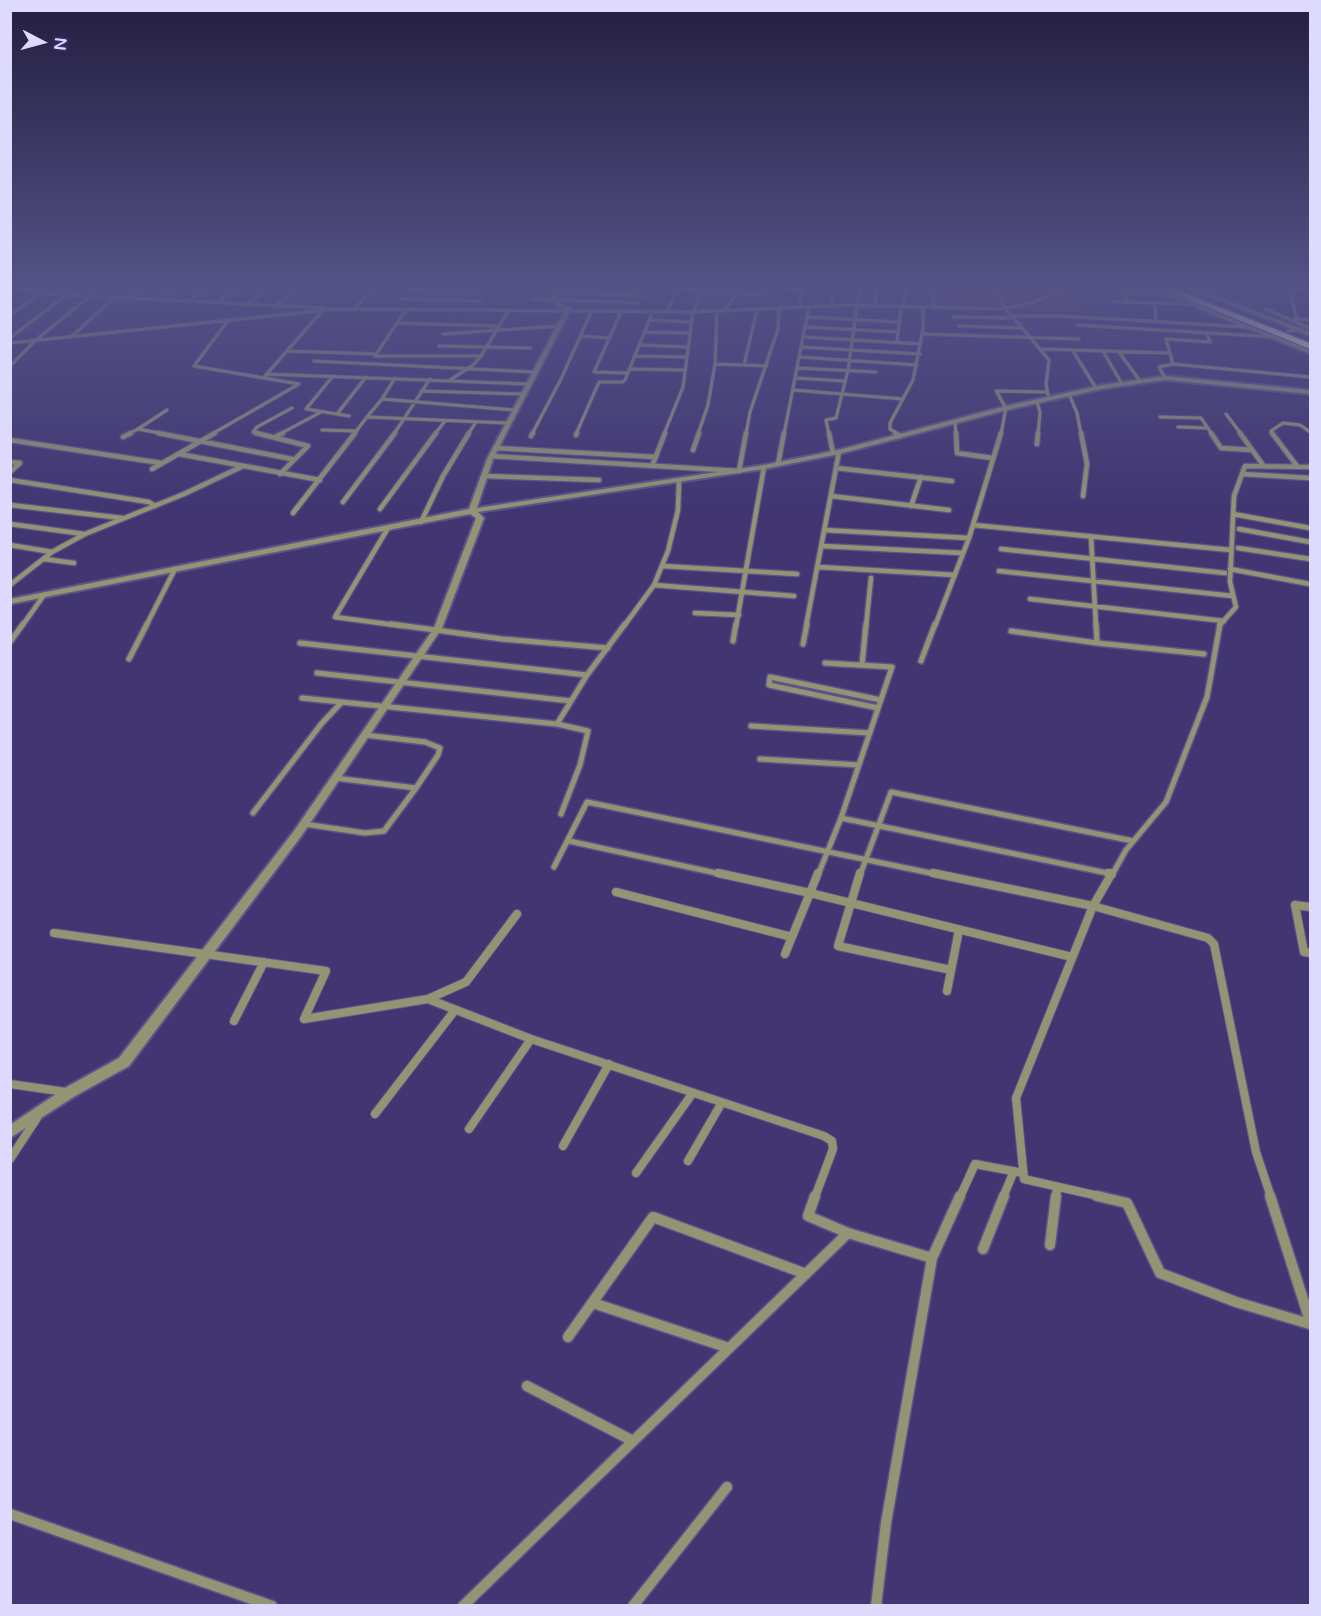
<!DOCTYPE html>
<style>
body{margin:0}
#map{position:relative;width:1321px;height:1616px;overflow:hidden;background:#413672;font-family:"Varela Round",sans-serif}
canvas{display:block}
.frame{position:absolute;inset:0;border:12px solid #dddafe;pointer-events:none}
.north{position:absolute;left:12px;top:12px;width:60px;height:60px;-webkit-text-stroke:4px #372b66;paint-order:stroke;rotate:96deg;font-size:16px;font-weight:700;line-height:24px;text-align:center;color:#dddafe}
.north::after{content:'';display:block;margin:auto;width:21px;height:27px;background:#dddafe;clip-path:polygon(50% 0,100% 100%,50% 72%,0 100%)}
</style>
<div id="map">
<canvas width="1321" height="1616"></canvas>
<div class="frame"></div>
<div class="north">N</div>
</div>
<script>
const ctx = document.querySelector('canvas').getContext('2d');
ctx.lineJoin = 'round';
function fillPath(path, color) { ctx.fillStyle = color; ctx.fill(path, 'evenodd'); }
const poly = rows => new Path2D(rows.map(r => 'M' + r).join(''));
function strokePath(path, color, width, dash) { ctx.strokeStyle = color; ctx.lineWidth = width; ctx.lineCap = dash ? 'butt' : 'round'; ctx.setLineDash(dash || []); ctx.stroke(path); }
fillPath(poly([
 [950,286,1069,286,1079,312,1011,311,1008,307,957,307]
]), '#703755');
const minorFar4 = poly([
 [636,286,737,293,724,311],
 [756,286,803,290],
 [905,286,905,307],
 [929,286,935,308],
 [995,286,1005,309,1012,316],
 [1274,286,1310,290],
 [10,287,50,294,324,308],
 [409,290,482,292],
 [555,291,644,296],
 [56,293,70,286],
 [737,293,764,295],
 [1291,294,1297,320],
 [129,297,150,286],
 [157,298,180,286],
 [402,299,450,300],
 [532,299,639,303],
 [190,300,211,286],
 [449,300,483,301],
 [219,301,241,286],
 [1114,302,1190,304],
 [1128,302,1121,291,1161,292],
 [248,303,272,286],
 [277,305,303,286],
 [831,305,833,286],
 [875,306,876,286],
 [800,307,803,286],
 [1155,307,1156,322],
 [1005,308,1031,303,1055,294,1063,289,1063,286],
 [1265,309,1310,328],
 [353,310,376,286],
 [622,310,594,372,628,373],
 [405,311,375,356,481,356],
 [667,311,676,293],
 [717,311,715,364,744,365,757,310],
 [10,315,41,293],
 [807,317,898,322],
 [954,317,1013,318],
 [1295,319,1310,320],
 [649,320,691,322],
 [397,323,498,326],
 [1077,325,1275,337],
 [959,326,1022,328],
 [805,327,897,332],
 [1288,331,1302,329],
 [644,332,690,333],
 [443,334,559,326],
 [922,334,1079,339],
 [72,336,115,297],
 [580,336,610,338],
 [803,337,921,344],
 [10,338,66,295],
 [897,341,901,307],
 [10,343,338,309,693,312,847,305,1005,309],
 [639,345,688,347],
 [439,346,531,348],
 [801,347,920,354],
 [1041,349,1170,353],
 [287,351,376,354],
 [1073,351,1096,388],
 [1103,351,1122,384],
 [1119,352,1140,381],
 [634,356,687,357],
 [799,357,917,365],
 [314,361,534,372],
 [1173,364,1166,339,1210,342,1207,334],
 [744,365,767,366],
 [10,366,36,340,91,295,98,286],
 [797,368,876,372],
 [629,369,685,370],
 [266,374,528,384],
 [265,376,322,311],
 [333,376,306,409,337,414,366,377],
 [395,378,382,399,514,410],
 [795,378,845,381],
 [1165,378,1159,367,1173,364,1310,377],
 [450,380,473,365,481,356,509,310],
 [793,390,903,399],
 [421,391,522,394],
 [1069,394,1077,413,1081,434],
 [1048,395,1046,384,1049,360,1012,316,1061,316,1247,327],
 [382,399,367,417,507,423],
 [1037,402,1040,412,1038,434],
 [337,414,349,416],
 [1226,414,1241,434],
 [1160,417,1201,418,1212,434],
 [955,422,956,434],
 [1178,427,1208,428],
 [322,430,357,431],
 [128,434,138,429],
 [165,434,138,429,167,410],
 [212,434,299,384,194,366,229,319],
 [262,434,253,432,257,427,292,408],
 [280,434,321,412],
 [354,434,367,417],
 [394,434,430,379],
 [435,434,445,421],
 [468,434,476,422],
 [532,434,561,379,592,310],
 [576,434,599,382,623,382,625,380,653,311],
 [664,434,683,387,693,312,703,286],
 [698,434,708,405,715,364],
 [746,434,750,412,778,329,779,308],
 [784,434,809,306],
 [829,434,826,420,836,418,848,370,860,286],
 [898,434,890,429,890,423,913,380,923,329,923,307],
 [1001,434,1006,408,996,391,1047,392],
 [1273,434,1271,431,1283,423,1300,425,1310,432]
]);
const minorFar3 = poly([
 [158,433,292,459],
 [256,433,308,446,280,474],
 [829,433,833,453],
 [895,433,900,436],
 [956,433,957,453,992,458],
 [1081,433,1087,464,1083,496],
 [1211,433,1221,448,1252,450],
 [1240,433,1263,465],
 [1272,433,1297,466],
 [576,435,577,433],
 [531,436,533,433],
 [123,437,131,433],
 [275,437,283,433],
 [10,440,161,463],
 [1037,444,1038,433],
 [495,448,656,457],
 [693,450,699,433],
 [179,454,320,480],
 [491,456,739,471,746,433],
 [10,462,20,463],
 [778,464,784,433],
 [652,466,665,433],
 [836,468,952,481],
 [152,469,215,433],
 [10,472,20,463],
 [1242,474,1310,478],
 [484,476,599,480],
 [10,480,149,502,155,506],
 [831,496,949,510],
 [343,502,395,433],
 [10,505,122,518],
 [911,506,921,477],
 [380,509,436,433],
 [293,513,355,433],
 [1233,514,1310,528],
 [421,522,443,476,469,433],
 [10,524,84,534],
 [973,525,1231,550],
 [388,528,335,617,402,626],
 [1239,529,1310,542],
 [824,530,969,538],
 [1091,537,1096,626],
 [10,545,52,552],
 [822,546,963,553],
 [1238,548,1310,559],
 [1001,549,1225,573],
 [44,559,74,563],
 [662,566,797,574],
 [818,567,955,575],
 [1230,569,1310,584],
 [999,571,1233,596],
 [10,585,52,552,85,534,184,494,241,467],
 [654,585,794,596],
 [1030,599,1224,621],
 [695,613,739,615],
 [22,626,44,595],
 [146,626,175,569],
 [624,626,654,585,668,551,678,510,679,481],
 [736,626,764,467],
 [806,626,839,452],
 [866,626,871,578],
 [935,626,969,538,1001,433],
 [1219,626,1236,607,1230,582,1234,496,1245,466,1310,467]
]);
const minorFar2 = poly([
 [391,624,502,639,608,648],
 [1096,624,1097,643,1204,654],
 [1011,631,1097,643],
 [733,641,736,624],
 [10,642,23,624],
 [300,643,587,675],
 [803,644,807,624],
 [129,659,147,624],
 [921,661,935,624],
 [862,665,866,624],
 [317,673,571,701],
 [302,698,557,724],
 [878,708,769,685,770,677,881,700],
 [751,726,870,733],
 [760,759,859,765],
 [335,778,416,788],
 [253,813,322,723,341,703],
 [561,814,580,765,588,731,557,724,587,675,625,624],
 [841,818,1112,874],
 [304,824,365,833,384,831,416,788,438,755,440,748,425,742,365,735],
 [569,841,725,875],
 [554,867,587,802,940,875],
 [818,875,841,818,892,667,825,663],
 [860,875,891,792,1133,841],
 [1112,875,1126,850,1166,802,1207,697,1220,624]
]);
const minorFar1 = poly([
 [718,873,810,893,785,954],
 [818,873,810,893,1072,957],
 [860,873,838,946,951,970],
 [933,873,1093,906,1208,938,1214,944,1256,1152,1271,1197],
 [1108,873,1112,874],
 [616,892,792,937],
 [1310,907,1295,905,1304,952,1310,953],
 [54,933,326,971,304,1019,428,999,466,982,517,914],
 [947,991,959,930],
 [428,999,531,1039,824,1136,832,1141,833,1149,815,1197],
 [234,1021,264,962],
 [10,1084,66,1092],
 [375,1114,455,1010],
 [469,1129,531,1039],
 [563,1146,609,1064],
 [10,1159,37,1118],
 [688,1161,721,1104],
 [636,1173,692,1094],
 [960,1197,975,1164,1023,1173],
 [1003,1197,1014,1171],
 [1056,1197,1057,1187],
 [1103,1197,1024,1179,1016,1098,1093,906,1112,873]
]);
const minor = poly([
 [815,1196,808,1216,848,1233,932,1258],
 [1097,1196,1127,1203,1160,1273,1236,1302,1310,1324],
 [1270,1196,1310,1321],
 [1050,1245,1056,1196],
 [983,1249,1004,1196],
 [593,1303,729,1348],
 [568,1337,653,1217,806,1274],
 [527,1386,633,1441],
 [10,1514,272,1606],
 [463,1606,848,1233],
 [633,1606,727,1487],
 [876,1606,886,1523,932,1258,960,1196]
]);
const tertiary = poly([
 [557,286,563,286,556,293,560,303,571,309,493,459,477,508,764,465,838,450,1006,406,1102,385,1165,376,1310,390,1310,394,1165,380,1102,389,1007,410,839,454,764,469,478,512,484,518,442,628,302,835,129,1066,75,1096,10,1138,10,1125,65,1088,119,1058,294,831,434,628,476,518,470,514,10,604,10,599,469,509,487,459,565,310,556,305,550,293,557,286],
 [1143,286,1151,286,1310,350,1310,354,1143,286],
 [1182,286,1190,286,1310,332,1310,336,1182,286]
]);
const trunk = poly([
 [1155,286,1166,286,1310,343,1310,349,1155,286]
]);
strokePath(minorFar4, '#5d548b', 4.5);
strokePath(minorFar3, '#5d548b', 7);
strokePath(minorFar2, '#5d548b', 8);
strokePath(minorFar1, '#5d548b', 10);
strokePath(minor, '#5d548b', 13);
strokePath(tertiary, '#5d548b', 4);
strokePath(trunk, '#5d548b', 4);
strokePath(minorFar4, '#939474', 3);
strokePath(minorFar3, '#939474', 4.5);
strokePath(minorFar2, '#939474', 5);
strokePath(minorFar1, '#939474', 8);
strokePath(minor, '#939474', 10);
fillPath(tertiary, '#939474');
fillPath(trunk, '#f0f2d0');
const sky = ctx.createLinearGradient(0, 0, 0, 512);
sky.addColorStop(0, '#241e3f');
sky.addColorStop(0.56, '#545287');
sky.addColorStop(1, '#54528700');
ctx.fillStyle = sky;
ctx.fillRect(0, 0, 1321, 512);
</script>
